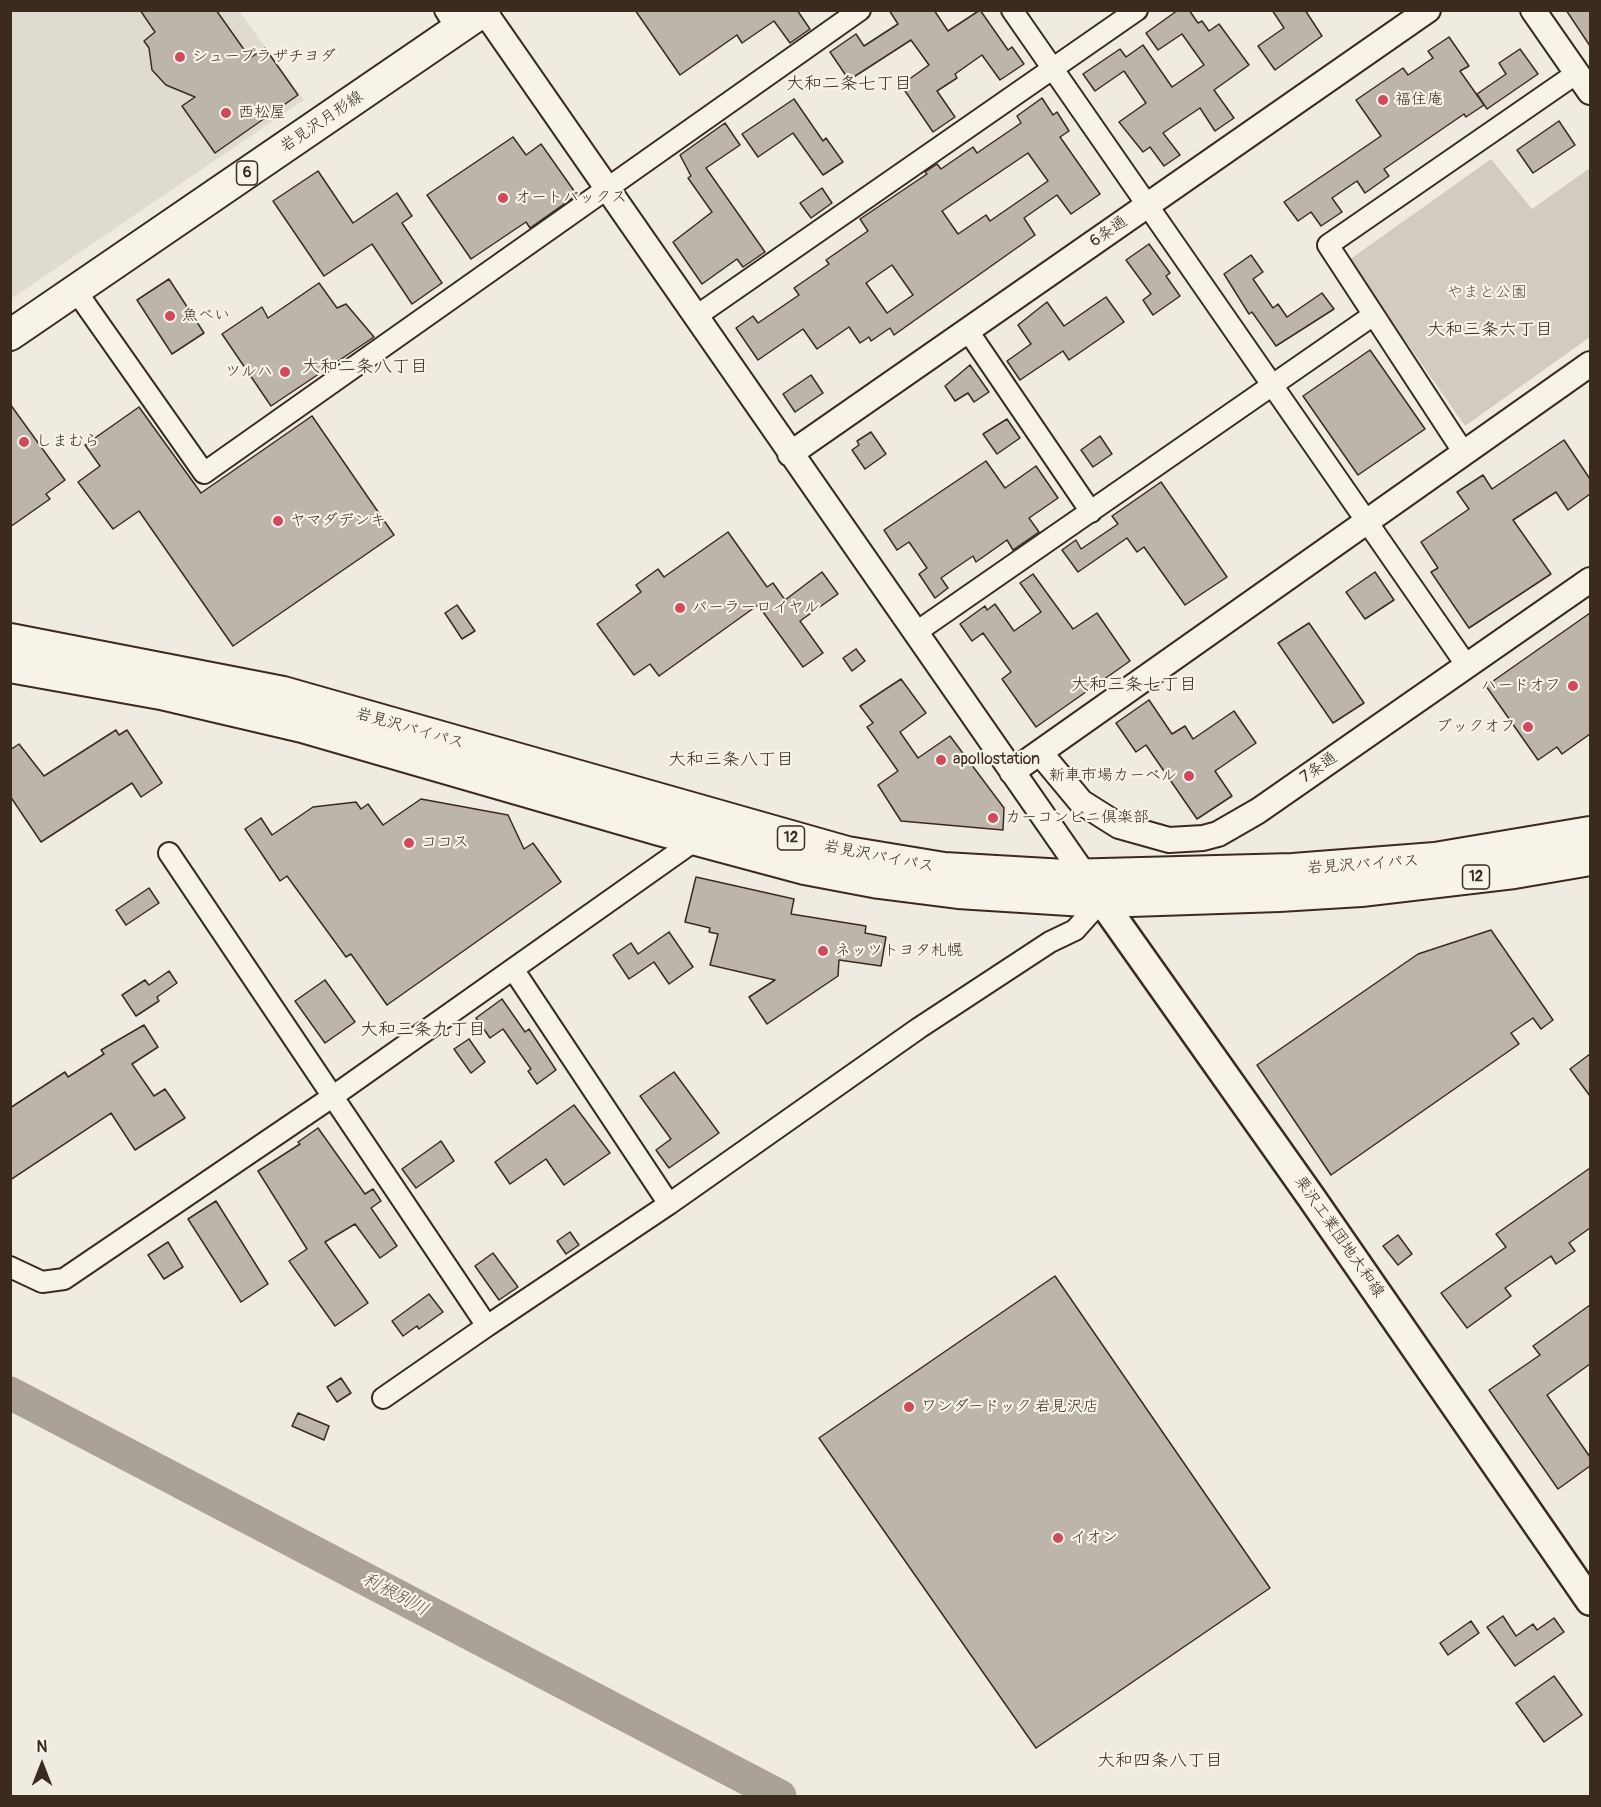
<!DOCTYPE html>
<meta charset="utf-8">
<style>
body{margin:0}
#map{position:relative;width:1601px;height:1807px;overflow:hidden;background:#efebe0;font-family:Pangolin,sans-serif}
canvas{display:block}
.frame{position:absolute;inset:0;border:12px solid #3b2a1e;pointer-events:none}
.north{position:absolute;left:12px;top:1735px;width:60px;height:60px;-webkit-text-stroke:4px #f7f3e8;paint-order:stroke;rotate:0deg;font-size:16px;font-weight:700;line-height:24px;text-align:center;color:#3b2a1e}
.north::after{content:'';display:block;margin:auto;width:21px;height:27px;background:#3b2a1e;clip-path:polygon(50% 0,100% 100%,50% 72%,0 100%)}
</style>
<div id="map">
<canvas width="1601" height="1807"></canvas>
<div class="frame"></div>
<div class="north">N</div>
</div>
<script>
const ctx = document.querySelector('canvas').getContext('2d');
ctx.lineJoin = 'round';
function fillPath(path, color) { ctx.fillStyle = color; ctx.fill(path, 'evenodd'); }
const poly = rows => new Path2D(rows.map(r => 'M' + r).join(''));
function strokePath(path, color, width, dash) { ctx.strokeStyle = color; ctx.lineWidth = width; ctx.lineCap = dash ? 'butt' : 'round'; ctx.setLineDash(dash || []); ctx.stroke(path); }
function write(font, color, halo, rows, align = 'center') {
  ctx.font = font + ' Pangolin,"Klee One",sans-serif'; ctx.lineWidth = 4.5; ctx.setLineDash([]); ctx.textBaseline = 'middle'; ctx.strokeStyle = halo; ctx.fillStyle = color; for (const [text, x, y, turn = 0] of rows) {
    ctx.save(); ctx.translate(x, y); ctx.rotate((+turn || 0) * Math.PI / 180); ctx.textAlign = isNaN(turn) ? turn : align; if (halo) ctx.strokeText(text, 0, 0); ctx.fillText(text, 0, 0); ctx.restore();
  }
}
fillPath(poly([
 [11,11,239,11,304,100,11,299]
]), '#e0dbd0');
fillPath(poly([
 [1491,159,1532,209,1590,168,1590,337,1465,426,1349,260]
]), '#d1cbc0');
strokePath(poly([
 [10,1393,780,1796]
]), '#aaa296', 33);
const building = poly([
 [140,10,216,10,250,58,265,48,298,95,215,153,182,106,195,97,166,85,152,70,149,48,144,41,155,32,140,10],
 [635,10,797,10,810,29,790,43,774,21,742,43,737,35,680,75,635,10],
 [889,10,934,10,948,31,980,10,1008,50,1012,47,1024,64,1000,80,982,55,955,74,957,78,937,91,955,117,933,132,901,85,929,65,911,40,849,80,830,52,856,34,864,46,898,24,889,10],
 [1178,10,1189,10,1198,23,1202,21,1209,31,1219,24,1249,65,1214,90,1234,118,1215,131,1200,108,1163,133,1180,155,1164,166,1150,147,1143,152,1119,122,1146,103,1124,71,1095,91,1083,74,1120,49,1126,57,1143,45,1172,87,1204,65,1182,34,1158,50,1146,33,1178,10],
 [1272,10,1305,10,1322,36,1275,70,1258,46,1284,28,1272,10],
 [1566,10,1590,10,1590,46,1566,10],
 [1449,37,1469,66,1460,71,1484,105,1466,117,1464,114,1384,169,1389,176,1365,193,1357,181,1332,198,1342,212,1321,226,1311,212,1298,221,1284,202,1381,136,1356,100,1403,68,1408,75,1433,58,1428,51,1449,37],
 [1520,49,1538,74,1487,109,1477,94,1506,74,1499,63,1520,49],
 [1042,98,1053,115,1057,112,1069,131,1060,137,1100,194,1071,214,1057,195,1024,218,1035,235,894,335,890,328,871,341,869,337,860,343,849,327,817,349,803,329,758,360,736,328,753,316,758,323,799,295,794,288,829,264,826,260,868,231,860,219,927,174,925,172,937,164,941,169,973,147,977,153,1021,123,1017,116,1042,98],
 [1028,153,1048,181,990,221,986,215,958,234,942,211,1028,153],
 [892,265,913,295,887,313,866,283,892,265],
 [794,99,823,141,826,138,843,162,823,175,793,133,758,157,742,134,794,99],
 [1559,121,1575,145,1533,173,1517,150,1559,121],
 [725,123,740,145,706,168,765,252,743,267,737,259,702,284,673,242,712,212,688,178,691,176,680,155,725,123],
 [513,137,526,155,541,144,577,195,530,228,526,222,471,259,427,195,513,137],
 [318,171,353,223,397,193,412,216,402,223,442,283,412,304,372,244,324,276,273,201,318,171],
 [822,188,832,203,811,218,800,203,822,188],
 [1149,244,1170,273,1166,276,1180,296,1153,315,1143,300,1151,294,1126,260,1149,244],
 [1251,255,1263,272,1253,279,1273,308,1278,304,1287,317,1322,293,1334,309,1276,346,1252,312,1249,314,1224,274,1251,255],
 [169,279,204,333,172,354,137,300,169,279],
 [319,283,337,308,346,304,374,337,271,406,222,334,262,307,268,318,319,283],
 [1106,297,1124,322,1069,360,1063,351,1020,380,1007,361,1031,344,1018,325,1047,302,1064,326,1106,297],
 [1370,350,1425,429,1358,475,1303,396,1370,350],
 [970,365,989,392,974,402,968,393,955,401,945,386,970,365],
 [811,375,823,393,795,412,783,394,811,375],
 [10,404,65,480,46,494,50,499,10,527,10,404],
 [139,407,201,493,312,416,394,535,233,646,139,511,113,529,78,482,100,466,85,445,139,407],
 [1007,419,1020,438,997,454,983,434,1007,419],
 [871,432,886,454,865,469,852,450,859,445,857,441,871,432],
 [1100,436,1112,454,1093,467,1081,450,1100,436],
 [1564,440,1590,479,1590,494,1568,510,1556,492,1513,520,1551,574,1469,628,1431,572,1438,568,1421,542,1469,509,1457,492,1483,475,1492,489,1564,440],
 [986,461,1005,488,1036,466,1058,498,1029,518,1039,532,1013,550,1007,540,976,562,973,556,941,578,948,588,935,598,919,574,927,568,909,542,897,550,884,530,986,461],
 [1161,482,1227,577,1185,605,1144,547,1137,552,1127,538,1078,572,1062,550,1076,540,1081,549,1118,524,1112,516,1161,482],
 [728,532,767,587,773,583,785,600,822,572,838,594,800,621,823,653,803,667,758,605,659,676,650,664,634,675,597,624,641,592,636,585,658,569,664,577,728,532],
 [1375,572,1394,600,1365,619,1346,592,1375,572],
 [1033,574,1073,629,1097,613,1130,661,1036,727,1002,679,1011,672,983,633,972,641,960,624,985,606,987,610,995,604,1014,631,1041,612,1020,583,1033,574],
 [457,605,475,631,462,639,445,613,457,605],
 [1590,613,1590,734,1562,754,1557,747,1538,760,1486,686,1590,613],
 [1309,623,1364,703,1333,723,1278,643,1309,623],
 [856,649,865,661,852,671,843,658,856,649],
 [901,679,926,713,900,732,918,758,950,736,1004,808,1003,830,901,821,878,785,898,771,867,727,873,723,860,706,901,679],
 [1149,700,1172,734,1185,726,1193,739,1234,711,1256,743,1215,771,1232,796,1197,819,1146,745,1136,752,1116,723,1149,700],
 [116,730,119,735,127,730,162,783,141,797,132,783,41,842,10,796,10,750,19,744,44,776,116,730],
 [421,799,508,815,524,849,533,843,561,882,387,1005,351,954,346,957,287,876,280,881,245,829,261,818,272,835,313,807,356,802,361,809,368,804,383,825,421,799],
 [696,877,794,899,791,914,866,926,865,933,886,937,881,966,839,960,838,976,767,1024,749,997,775,980,710,965,718,934,709,932,710,928,685,922,696,877],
 [149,888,159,903,126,925,116,910,149,888],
 [1491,930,1553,1020,1541,1029,1533,1018,1511,1033,1519,1044,1331,1175,1257,1065,1418,954,1491,930],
 [669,932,693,967,669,984,654,962,629,979,613,955,631,943,638,954,669,932],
 [169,971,177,983,157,997,159,1001,136,1016,122,995,145,980,149,985,169,971],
 [325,980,355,1022,325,1043,295,1001,325,980],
 [502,999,525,1032,529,1029,556,1070,537,1084,528,1071,531,1069,503,1029,490,1038,476,1018,502,999],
 [144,1025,158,1047,132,1064,154,1096,165,1089,185,1118,135,1150,111,1113,10,1180,10,1108,65,1072,68,1077,104,1054,101,1050,144,1025],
 [469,1039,485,1062,471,1073,454,1049,469,1039],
 [1590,1054,1590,1096,1570,1069,1590,1054],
 [674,1072,719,1133,669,1168,656,1150,671,1139,640,1096,674,1072],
 [574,1105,610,1153,564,1185,546,1159,510,1184,495,1162,574,1105],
 [318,1128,365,1194,373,1189,381,1201,371,1208,397,1246,380,1258,355,1224,325,1242,368,1303,335,1326,289,1261,307,1249,258,1171,300,1144,298,1142,318,1128],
 [441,1141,454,1161,416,1188,402,1169,441,1141],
 [1590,1168,1590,1228,1569,1243,1575,1251,1556,1264,1551,1256,1505,1288,1511,1296,1467,1328,1441,1293,1506,1247,1496,1234,1590,1168],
 [216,1201,268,1284,241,1302,188,1219,216,1201],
 [570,1232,579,1245,566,1254,557,1241,570,1232],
 [1398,1235,1412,1254,1398,1265,1383,1246,1398,1235],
 [168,1242,183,1267,164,1279,148,1255,168,1242],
 [493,1253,518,1287,499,1300,475,1266,493,1253],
 [1055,1276,1270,1588,1036,1748,819,1438,1055,1276],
 [429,1294,443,1312,419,1329,417,1326,403,1336,392,1321,429,1294],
 [1590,1305,1590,1364,1547,1395,1590,1457,1590,1466,1558,1489,1489,1390,1540,1355,1533,1346,1590,1305],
 [341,1378,351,1393,337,1402,327,1387,341,1378],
 [298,1413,329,1426,324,1440,292,1426,298,1413],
 [1503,1616,1516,1636,1533,1624,1537,1630,1554,1618,1564,1632,1515,1666,1487,1627,1503,1616],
 [1471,1621,1479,1633,1448,1655,1440,1643,1471,1621],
 [1554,1676,1582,1715,1544,1742,1516,1703,1554,1676]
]);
fillPath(building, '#bdb5aa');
strokePath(building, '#3b2a1e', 1.5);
const minor = poly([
 [445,10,457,29],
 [1012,10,1467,666],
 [76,291,204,473,860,10],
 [695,317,1137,10],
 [968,331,1091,512],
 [1464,453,1328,245,1577,73],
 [915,633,1372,316],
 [169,853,487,1326,669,1204,919,1028,1050,942,1075,930,1101,901],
 [513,969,669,1204],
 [10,1267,42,1282,64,1279,332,1097,697,839],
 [383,1398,487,1326]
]);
const tertiary = poly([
 [1533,10,1590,92],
 [484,11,1085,876],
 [790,454,1428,10],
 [1041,754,1081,802,1119,826,1169,840,1203,838,1218,834,1258,811,1590,580],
 [1012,772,1590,364]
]);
const secondary = poly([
 [1091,886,1311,1197,1590,1601]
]);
const primary = poly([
 [10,335,485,10]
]);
const trunk = poly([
 [10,640,283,693,847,853,944,869,1065,876,1293,870,1435,859,1590,833],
 [10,666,161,693,302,726,659,829,805,868,879,882,958,892,1101,901,1279,895,1361,890,1514,872,1590,859]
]);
strokePath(minor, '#3b2a1e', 24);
strokePath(tertiary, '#3b2a1e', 28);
strokePath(secondary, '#3b2a1e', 32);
strokePath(primary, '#3b2a1e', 34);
strokePath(trunk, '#3b2a1e', 36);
strokePath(minor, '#f7f3e8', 20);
strokePath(tertiary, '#f7f3e8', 24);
strokePath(secondary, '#f7f3e8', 27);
strokePath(primary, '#f7f3e8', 30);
strokePath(trunk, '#f7f3e8', 32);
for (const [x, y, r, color] of [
 [180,57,6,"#d1495b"],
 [1383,100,6,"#d1495b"],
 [226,113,6,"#d1495b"],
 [503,198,6,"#d1495b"],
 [170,316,6,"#d1495b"],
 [285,372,6,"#d1495b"],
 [24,442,6,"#d1495b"],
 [278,521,6,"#d1495b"],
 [680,608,6,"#d1495b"],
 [1573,686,6,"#d1495b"],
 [1528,727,6,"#d1495b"],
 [941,760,6,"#d1495b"],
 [1189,776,6,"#d1495b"],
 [993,818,6,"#d1495b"],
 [409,843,6,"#d1495b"],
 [823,951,6,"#d1495b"],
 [909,1407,6,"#d1495b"],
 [1058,1538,6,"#d1495b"]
]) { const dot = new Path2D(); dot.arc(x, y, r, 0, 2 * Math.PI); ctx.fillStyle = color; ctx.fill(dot); strokePath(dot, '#f7f3e8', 2); }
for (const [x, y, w] of [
 [247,173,21],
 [791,838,27],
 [1476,877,27]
]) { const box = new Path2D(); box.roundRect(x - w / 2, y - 12, w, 24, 4.5); ctx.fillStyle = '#f7f3e8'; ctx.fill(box); strokePath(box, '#3b2a1e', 1.5); }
write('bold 15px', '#3b2a1e', null, [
 ["6",247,173],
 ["12",791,838],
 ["12",1476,877]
]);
write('16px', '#3b2a1e', '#f7f3e8', [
 ["シュープラザチヨダ",192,57],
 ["福住庵",1395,100],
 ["西松屋",238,113],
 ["オートバックス",515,198],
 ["魚べい",182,316],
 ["ツルハ",273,372,"right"],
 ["しまむら",36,442],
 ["ヤマダデンキ",290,521],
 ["パーラーロイヤル",692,608],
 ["ハードオフ",1561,686,"right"],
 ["ブックオフ",1516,727,"right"],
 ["apollostation",953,760],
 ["新車市場カーベル",1177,776,"right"],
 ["カーコンビニ倶楽部",1005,818],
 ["ココス",421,843],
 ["ネッツトヨタ札幌",835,951],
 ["ワンダードック 岩見沢店",921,1407],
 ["イオン",1070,1538]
], 'left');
write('16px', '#3b2a1e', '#f7f3e8', [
 ["岩見沢月形線",322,122,-34],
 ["6条通",1109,232,-35],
 ["岩見沢バイパス",410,729,16],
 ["7条通",1319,768,-35],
 ["岩見沢バイパス",879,857,11],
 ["岩見沢バイパス",1363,865,-4],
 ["栗沢工業団地大和線",1339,1237,55]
]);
write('16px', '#605246', '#f7f3e8', [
 ["やまと公園",1487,293]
]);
write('18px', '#3b2a1e', '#f7f3e8', [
 ["大和二条七丁目",849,84],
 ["大和三条六丁目",1490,330],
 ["大和二条八丁目",365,367],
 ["大和三条七丁目",1134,685],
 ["大和三条八丁目",731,760],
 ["大和三条九丁目",423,1030],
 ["大和四条八丁目",1160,1761]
]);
write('italic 18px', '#625448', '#f7f3e8', [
 ["利根別川",395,1595,28]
]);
</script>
